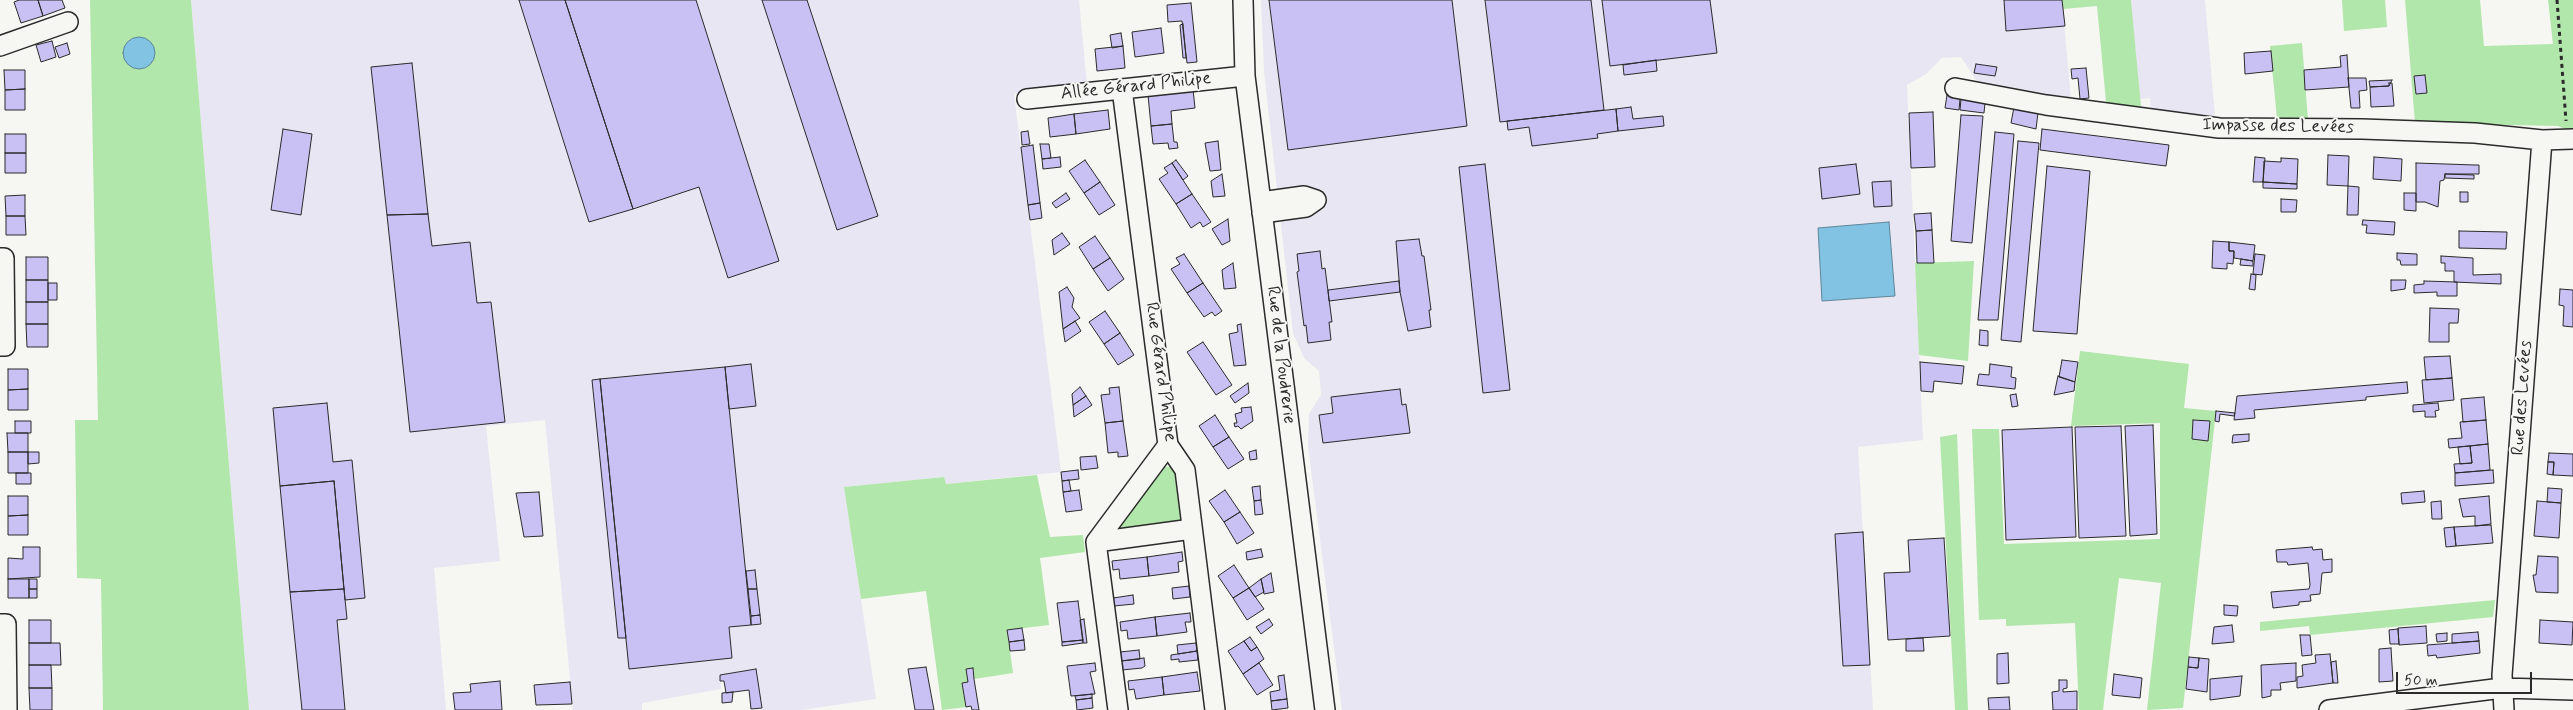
<!DOCTYPE html>
<meta charset="utf-8">
<style>
body{margin:0}
#map{position:relative;width:2573px;height:710px;overflow:hidden;background:#f6f6f2;font-family:Mynerve,sans-serif}
canvas{display:block}
.scale{position:absolute;left:2396px;top:672px;width:136px;height:22px;box-sizing:border-box;border:2px solid #2b2b2b;border-top:0;padding-left:6px;font-size:15px;line-height:18px;white-space:nowrap;color:#2b2b2b;-webkit-text-stroke:4px #f6f6f2;paint-order:stroke}
</style>
<div id="map">
<canvas width="2573" height="710"></canvas>
<div class="scale">50 m</div>
</div>
<script>
const ctx = document.querySelector('canvas').getContext('2d');
ctx.lineJoin = 'round';
function fillPath(path, color) { ctx.fillStyle = color; ctx.fill(path, 'evenodd'); }
const poly = rows => new Path2D(rows.map(r => 'M' + r).join(''));
function strokePath(path, color, width, dash) { ctx.strokeStyle = color; ctx.lineWidth = width; ctx.lineCap = dash ? 'butt' : 'round'; ctx.setLineDash(dash || []); ctx.stroke(path); }
function write(font, color, halo, rows, align = 'center') {
  ctx.font = font + ' Mynerve,sans-serif'; ctx.lineWidth = 4; ctx.setLineDash([]); ctx.textBaseline = 'middle'; ctx.strokeStyle = halo; ctx.fillStyle = color; for (const [text, x, y, turn = 0] of rows) {
    ctx.save(); ctx.translate(x, y); ctx.rotate((+turn || 0) * Math.PI / 180); ctx.textAlign = isNaN(turn) ? turn : align; if (halo) ctx.strokeText(text, 0, 0); ctx.fillText(text, 0, 0); ctx.restore();
  }
}
fillPath(poly([
 [191,0,1079,0,1087,85,1014,94,1061,472,945,484,944,477,844,487,876,699,802,710,762,710,756,669,720,675,721,689,642,703,642,710,573,710,545,420,486,426,500,561,434,568,446,710,249,710],
 [1261,0,2062,0,2071,100,1978,83,1961,57,1942,58,1926,74,1907,85,1923,440,1858,447,1873,710,1342,710,1308,446,1309,414,1321,395,1319,371,1304,358,1293,333,1264,71],
 [2131,0,2205,0,2215,116,2151,110,2150,98,2140,99]
]), '#e8e6f2');
fillPath(poly([
 [90,0,191,0,249,710,103,710,101,579,77,578,75,420,98,420],
 [2062,0,2131,0,2142,117,2107,112,2097,6,2063,9],
 [2342,0,2385,0,2387,27,2344,31],
 [2405,0,2480,0,2484,46,2553,44,2548,0,2573,0,2573,132,2558,126,2415,123],
 [2302,43,2308,120,2277,119,2270,46],
 [1974,261,1968,361,1919,355,1915,263],
 [2080,351,2189,364,2184,408,2216,411,2183,708,2147,710,2161,583,2119,578,2103,710,2079,710,2075,623,2006,626,2006,619,1979,620,1972,429,1999,429,2004,544,2160,539,2160,423,2071,426],
 [1957,434,1968,710,1955,710,1940,437],
 [1162,466,1175,468,1183,518,1177,523,1122,529,1120,524],
 [1037,475,1050,537,1083,535,1085,552,1040,558,1049,625,1007,630,1013,673,974,679,973,668,967,669,968,682,962,683,966,707,942,710,926,591,861,599,844,487,944,477,946,484],
 [2495,600,2493,617,2310,635,2309,626,2260,631,2260,622]
]), '#b1e7aa');
const water = poly([
 '123 53a16 16 0 1 1 32 0a16 16 0 1 1-32 0Z',
 [1889,222,1895,296,1822,301,1818,228,1889,222]
]);
fillPath(water, '#82c2e3');
strokePath(water, '#5f8699', 1);
const building = poly([
 [19,0,38,0,43,16,21,23,14,2,19,0],
 [38,0,62,0,65,8,43,16,38,0],
 [519,0,565,0,633,209,589,222,519,0],
 [565,0,696,0,779,261,728,278,699,187,633,209,565,0],
 [762,0,807,0,878,216,837,230,762,0],
 [1269,0,1452,0,1467,126,1288,150,1269,0],
 [1485,0,1591,0,1604,110,1500,122,1485,0],
 [1602,0,1710,0,1717,53,1610,66,1602,0],
 [2004,0,2062,0,2065,26,2006,31,2004,0],
 [1191,3,1197,62,1187,63,1182,21,1168,22,1167,5,1191,3],
 [1183,24,1186,58,1183,58,1180,25,1183,24],
 [1161,28,1164,53,1135,57,1132,32,1161,28],
 [1121,33,1123,46,1112,48,1110,35,1121,33],
 [52,41,56,57,41,62,36,45,52,41],
 [67,43,70,54,59,58,55,47,67,43],
 [1123,46,1125,68,1097,71,1095,49,1123,46],
 [2271,51,2273,71,2245,74,2244,53,2271,51],
 [2347,55,2349,87,2305,90,2304,70,2341,67,2340,56,2347,55],
 [1656,60,1657,71,1624,75,1623,65,1656,60],
 [412,63,428,214,387,215,371,67,412,63],
 [1976,64,1997,67,1995,76,1974,73,1976,64],
 [2086,68,2089,98,2080,99,2078,78,2072,79,2071,69,2086,68],
 [4,70,25,70,25,89,5,90,4,70],
 [2425,75,2427,93,2416,94,2414,76,2425,75],
 [2348,78,2366,78,2367,90,2359,91,2360,108,2351,108,2348,78],
 [2392,80,2389,86,2370,87,2369,81,2392,80],
 [2389,83,2392,83,2394,106,2371,107,2370,87,2389,86,2389,83],
 [25,89,25,110,5,110,5,90,25,89],
 [1193,89,1195,108,1171,111,1172,124,1151,126,1148,95,1193,89],
 [1947,95,1960,99,1959,110,1945,108,1947,95],
 [1961,99,1985,103,1984,113,1960,110,1961,99],
 [1631,107,1633,119,1663,116,1664,126,1618,131,1616,109,1631,107],
 [2014,107,2038,113,2036,129,2011,123,2014,107],
 [1616,109,1618,131,1597,134,1598,138,1532,146,1529,127,1508,130,1507,121,1616,109],
 [1108,110,1110,129,1076,134,1074,114,1108,110],
 [1933,112,1935,167,1911,168,1909,113,1933,112],
 [1074,114,1076,134,1050,137,1048,118,1074,114],
 [1961,115,1983,116,1972,243,1951,241,1961,115],
 [1172,124,1174,142,1177,142,1178,148,1169,149,1168,143,1153,144,1151,126,1172,124],
 [283,129,312,134,301,215,271,210,283,129],
 [2042,129,2169,145,2166,166,2040,150,2042,129],
 [1028,131,1030,144,1022,145,1021,132,1028,131],
 [1995,132,2014,134,1998,320,1978,320,1995,132],
 [5,134,26,134,26,153,5,153,5,134],
 [1218,141,1221,170,1210,171,1205,143,1218,141],
 [2018,141,2039,143,2021,342,2001,340,2018,141],
 [1040,144,1049,144,1051,158,1042,159,1040,144],
 [1033,145,1040,203,1028,205,1021,147,1033,145],
 [5,153,26,153,26,173,5,173,5,153],
 [2328,155,2349,156,2348,186,2327,185,2328,155],
 [1060,157,1061,167,1043,169,1042,159,1060,157],
 [2255,157,2265,158,2263,182,2253,182,2255,157],
 [2374,157,2402,159,2401,181,2373,179,2374,157],
 [2281,158,2298,159,2297,184,2263,182,2264,161,2281,162,2281,158],
 [1085,160,1100,182,1084,193,1069,171,1085,160],
 [1176,160,1188,176,1183,180,1172,163,1176,160],
 [1172,163,1192,194,1176,204,1159,179,1168,173,1164,168,1172,163],
 [2416,163,2475,165,2479,165,2479,174,2445,174,2444,180,2440,181,2438,207,2425,202,2416,202,2416,163],
 [1485,164,1510,390,1483,393,1459,167,1485,164],
 [1856,164,1860,194,1822,199,1819,168,1856,164],
 [2047,166,2090,171,2077,334,2033,331,2047,166],
 [1222,174,1225,196,1213,197,1211,181,1222,174],
 [2445,174,2474,175,2474,179,2445,178,2445,174],
 [1891,181,1892,206,1874,207,1872,182,1891,181],
 [1100,182,1115,205,1099,215,1084,193,1100,182],
 [2263,182,2297,184,2297,189,2263,188,2263,182],
 [2348,186,2359,187,2358,215,2347,215,2348,186],
 [2460,192,2468,192,2468,202,2460,202,2460,192],
 [1066,193,1070,199,1056,208,1052,203,1066,193],
 [2404,193,2416,193,2416,211,2404,210,2404,193],
 [1192,194,1211,222,1203,227,1200,222,1191,228,1176,204,1192,194],
 [25,195,25,216,6,216,5,196,25,195],
 [2281,199,2297,200,2296,212,2281,212,2281,199],
 [1040,203,1042,218,1030,220,1028,205,1040,203],
 [1931,213,1932,230,1916,231,1914,214,1931,213],
 [428,214,432,246,470,242,477,303,491,302,505,422,410,432,387,215,428,214],
 [6,216,25,216,26,235,6,235,6,216],
 [1228,219,1230,241,1222,245,1212,229,1228,219],
 [2363,220,2395,222,2394,235,2366,233,2367,225,2362,225,2363,220],
 [1932,230,1934,263,1917,263,1916,231,1932,230],
 [2459,231,2507,232,2506,249,2459,248,2459,231],
 [1062,233,1070,244,1054,255,1052,240,1062,233],
 [1095,236,1110,258,1093,269,1079,247,1095,236],
 [1419,239,1422,256,1424,256,1431,310,1429,310,1431,327,1408,331,1400,292,1396,241,1419,239],
 [2213,241,2229,242,2229,251,2234,251,2233,264,2227,263,2227,269,2212,268,2213,241],
 [2229,242,2255,245,2253,261,2234,258,2234,251,2229,251,2229,242],
 [1320,251,1322,269,1325,268,1332,322,1329,322,1331,340,1308,343,1306,325,1304,326,1297,272,1299,271,1297,254,1320,251],
 [2397,253,2417,254,2417,265,2401,265,2400,260,2397,260,2397,253],
 [1184,254,1203,283,1187,293,1171,269,1180,264,1176,258,1184,254],
 [2255,254,2265,255,2262,275,2253,274,2255,254],
 [2441,256,2473,258,2473,275,2501,274,2501,284,2454,282,2454,271,2445,271,2445,263,2441,263,2441,256],
 [26,257,48,257,48,280,26,280,26,257],
 [1110,258,1124,279,1108,291,1093,269,1110,258],
 [2241,259,2253,261,2253,266,2240,265,2241,259],
 [1233,263,1236,288,1224,289,1222,270,1233,263],
 [2251,274,2256,275,2255,290,2249,289,2251,274],
 [26,280,48,280,48,302,26,302,26,280],
 [2391,280,2406,280,2405,289,2391,291,2391,280],
 [1399,281,1400,292,1329,301,1328,290,1399,281],
 [2424,281,2457,282,2457,296,2437,296,2437,292,2414,293,2414,285,2424,284,2424,281],
 [48,283,57,283,57,300,48,300,48,283],
 [1203,283,1222,311,1215,316,1212,312,1204,317,1187,293,1203,283],
 [1067,287,1074,298,1072,307,1080,318,1063,329,1059,292,1067,287],
 [2560,289,2573,290,2573,327,2563,326,2564,306,2559,305,2560,289],
 [26,302,48,302,48,324,26,324,26,302],
 [2430,308,2459,309,2458,323,2449,323,2449,342,2429,342,2430,308],
 [1105,311,1120,333,1104,344,1089,322,1105,311],
 [1075,321,1081,331,1065,342,1063,329,1075,321],
 [26,324,48,324,48,347,27,347,26,324],
 [1241,324,1246,365,1234,366,1229,334,1238,332,1237,325,1241,324],
 [1980,330,1988,331,1988,346,1979,345,1980,330],
 [1120,333,1134,355,1118,365,1104,344,1120,333],
 [1203,342,1232,385,1216,395,1187,352,1203,342],
 [2450,356,2452,378,2426,380,2424,357,2450,356],
 [2062,360,2078,362,2075,382,2059,377,2062,360],
 [1920,362,1964,366,1962,384,1934,381,1933,392,1921,391,1920,362],
 [751,364,756,406,729,409,725,367,751,364],
 [1990,364,2012,367,2011,377,2016,378,2015,389,1977,385,1979,374,1989,375,1990,364],
 [725,367,751,625,729,627,732,658,629,669,600,379,725,367],
 [8,369,28,369,28,389,8,390,8,369],
 [2058,376,2075,382,2074,391,2054,395,2058,376],
 [2452,378,2454,400,2424,403,2422,380,2452,378],
 [600,379,626,638,618,638,592,380,600,379],
 [2407,382,2408,393,2366,397,2366,400,2254,410,2255,418,2234,420,2237,396,2407,382],
 [1248,383,1249,393,1235,403,1230,396,1248,383],
 [1080,387,1086,396,1073,405,1072,394,1080,387],
 [1119,387,1123,421,1105,423,1101,395,1110,394,1109,388,1119,387],
 [28,389,28,410,8,410,8,390,28,389],
 [1400,389,1402,405,1406,404,1410,433,1323,443,1319,415,1333,413,1331,397,1400,389],
 [2016,394,2018,406,2012,407,2010,395,2016,394],
 [1086,396,1092,405,1074,417,1073,405,1086,396],
 [2484,397,2486,420,2463,422,2461,399,2484,397],
 [327,403,333,462,352,460,365,598,345,600,334,481,280,486,273,408,327,403],
 [2438,403,2439,410,2435,411,2436,417,2425,417,2425,411,2413,412,2413,405,2438,403],
 [1251,407,1253,421,1241,429,1238,426,1235,427,1234,423,1237,423,1235,414,1242,412,1241,408,1251,407],
 [2216,411,2235,413,2234,416,2220,414,2219,422,2215,421,2216,411],
 [1215,415,1229,437,1213,447,1199,426,1215,415],
 [2193,420,2210,421,2208,441,2192,439,2193,420],
 [2486,420,2488,444,2449,448,2448,439,2462,438,2460,422,2486,420],
 [15,421,31,421,31,433,15,433,15,421],
 [1123,421,1128,456,1118,457,1118,452,1108,453,1105,423,1123,421],
 [2153,425,2157,534,2130,536,2125,426,2153,425],
 [2121,426,2126,536,2079,538,2075,427,2121,426],
 [2072,427,2076,537,2006,540,2002,430,2072,427],
 [7,433,28,433,28,452,8,452,7,433],
 [2249,434,2249,441,2232,443,2233,435,2249,434],
 [1229,437,1244,459,1228,469,1213,447,1229,437],
 [2488,444,2490,470,2455,473,2454,464,2472,463,2470,446,2488,444],
 [2470,446,2472,463,2460,464,2458,447,2470,446],
 [1256,450,1257,459,1250,460,1249,452,1256,450],
 [8,452,28,452,28,473,8,473,8,452],
 [28,452,39,452,39,463,28,464,28,452],
 [2549,453,2573,454,2573,476,2553,475,2554,462,2548,462,2549,453],
 [1096,456,1098,468,1081,470,1080,457,1096,456],
 [2548,462,2554,462,2553,475,2547,474,2548,462],
 [1078,470,1079,479,1062,481,1061,472,1078,470],
 [2493,470,2494,483,2455,486,2455,473,2493,470],
 [16,473,31,473,31,484,16,484,16,473],
 [1069,480,1071,491,1063,492,1062,481,1069,480],
 [334,481,344,589,290,592,280,486,334,481],
 [1260,486,1261,500,1254,501,1252,487,1260,486],
 [2548,488,2562,489,2561,503,2547,502,2548,488],
 [1079,490,1082,510,1066,512,1063,492,1079,490],
 [1225,490,1240,512,1224,522,1209,501,1225,490],
 [2424,491,2425,502,2402,504,2401,493,2424,491],
 [539,492,543,536,524,537,516,493,539,492],
 [8,496,28,496,28,515,8,516,8,496],
 [2489,496,2491,524,2475,526,2475,516,2463,517,2459,499,2489,496],
 [1261,500,1263,514,1255,515,1254,501,1261,500],
 [2441,501,2442,519,2432,519,2431,502,2441,501],
 [2537,501,2561,503,2559,538,2534,536,2537,501],
 [1240,512,1254,533,1237,544,1224,522,1240,512],
 [28,515,28,535,8,535,8,516,28,515],
 [2491,525,2493,543,2456,546,2454,527,2491,525],
 [2454,527,2456,546,2446,547,2444,528,2454,527],
 [1863,532,1870,665,1843,666,1835,534,1863,532],
 [1944,538,1950,636,1888,640,1884,573,1910,572,1908,540,1944,538],
 [23,547,40,547,40,577,8,579,8,558,23,559,23,547],
 [2312,547,2313,550,2322,549,2323,560,2332,559,2332,572,2322,573,2320,594,2310,595,2311,601,2299,602,2299,605,2273,608,2271,592,2309,589,2310,585,2308,563,2288,565,2287,562,2277,562,2276,550,2312,547],
 [1261,549,1263,557,1247,560,1246,552,1261,549],
 [1182,552,1183,561,1178,562,1179,572,1149,576,1147,557,1182,552],
 [2538,556,2558,557,2558,593,2536,592,2533,575,2536,575,2538,556],
 [1147,557,1149,576,1120,579,1119,569,1113,570,1112,561,1147,557],
 [1234,565,1249,588,1233,598,1218,576,1234,565],
 [755,570,757,589,748,589,746,571,755,570],
 [1271,573,1274,592,1264,594,1261,579,1271,573],
 [8,579,29,579,29,598,8,598,8,579],
 [29,579,37,579,37,589,29,589,29,579],
 [1261,579,1264,592,1255,597,1249,588,1261,579],
 [1189,586,1190,597,1173,599,1172,588,1189,586],
 [1249,588,1264,609,1247,620,1233,598,1249,588],
 [29,589,37,589,37,598,29,598,29,589],
 [344,589,347,619,337,620,345,710,302,710,290,592,344,589],
 [748,589,757,589,760,615,751,616,748,589],
 [1133,595,1134,604,1114,606,1113,598,1133,595],
 [1078,601,1083,640,1062,642,1057,603,1078,601],
 [2224,605,2238,606,2237,616,2224,615,2224,605],
 [1190,613,1191,622,1185,622,1187,632,1157,636,1155,617,1190,613],
 [760,615,761,624,751,625,751,616,760,615],
 [1155,617,1157,636,1128,639,1127,630,1121,631,1120,622,1155,617],
 [1084,619,1087,643,1083,643,1080,620,1084,619],
 [1269,619,1273,625,1261,634,1256,627,1269,619],
 [29,620,51,620,51,643,29,643,29,620],
 [2540,620,2573,622,2572,645,2539,643,2540,620],
 [2232,625,2234,642,2212,644,2214,627,2232,625],
 [2426,626,2427,643,2399,645,2398,628,2426,626],
 [1022,628,1024,640,1009,642,1007,630,1022,628],
 [2398,629,2399,644,2390,644,2389,630,2398,629],
 [2478,632,2479,641,2452,643,2452,634,2478,632],
 [2447,633,2447,641,2437,642,2436,634,2447,633],
 [2300,635,2310,635,2312,655,2302,656,2300,635],
 [1250,637,1257,647,1251,651,1244,641,1250,637],
 [1923,638,1924,651,1906,651,1906,639,1923,638],
 [1024,640,1025,650,1010,651,1009,642,1024,640],
 [1083,640,1083,643,1062,646,1062,642,1083,640],
 [1244,641,1251,651,1257,647,1264,659,1243,674,1228,651,1244,641],
 [2479,641,2480,653,2437,658,2436,655,2428,656,2427,645,2479,641],
 [29,643,60,643,61,665,29,665,29,643],
 [1196,643,1197,651,1178,654,1177,645,1196,643],
 [2391,648,2393,681,2379,682,2379,649,2391,648],
 [1139,650,1140,659,1121,661,1120,652,1139,650],
 [1197,651,1198,660,1179,662,1179,659,1171,660,1171,655,1197,651],
 [2008,653,2009,683,1997,684,1997,654,2008,653],
 [2330,654,2333,683,2297,688,2297,677,2303,676,2302,665,2316,663,2315,655,2330,654],
 [2189,657,2199,658,2198,668,2188,667,2189,657],
 [1144,658,1145,666,1142,668,1122,670,1121,661,1144,658],
 [2199,658,2209,659,2207,692,2186,689,2188,667,2198,668,2199,658],
 [2336,661,2338,683,2333,683,2331,662,2336,661],
 [1095,663,1096,671,1090,672,1095,694,1071,696,1067,666,1095,663],
 [1259,663,1273,685,1257,695,1243,674,1259,663],
 [2296,663,2296,681,2280,683,2281,690,2271,690,2271,696,2262,698,2261,665,2296,663],
 [29,665,51,665,52,688,29,688,29,665],
 [926,667,934,710,915,710,908,669,926,667],
 [973,668,974,679,979,710,972,710,971,706,966,707,962,683,968,682,966,669,973,668],
 [756,669,762,708,751,709,749,690,726,693,724,681,720,681,720,675,756,669],
 [1197,672,1200,691,1164,695,1162,677,1197,672],
 [2114,674,2142,678,2140,698,2112,695,2114,674],
 [1284,675,1287,699,1271,701,1270,692,1280,690,1278,676,1284,675],
 [2242,676,2240,696,2210,700,2210,679,2242,676],
 [1162,677,1164,695,1136,699,1134,689,1129,690,1128,681,1162,677],
 [2059,680,2067,680,2067,688,2063,689,2063,692,2077,691,2077,710,2053,710,2052,692,2059,691,2059,680],
 [500,681,502,710,455,710,453,693,471,692,470,684,500,681],
 [570,682,572,704,536,705,534,685,570,682],
 [29,688,52,688,52,710,30,710,29,688],
 [733,692,732,702,722,703,722,693,733,692],
 [1092,694,1092,698,1076,700,1075,696,1092,694],
 [2009,697,2010,710,1989,710,1988,698,2009,697],
 [1092,698,1093,708,1077,710,1076,700,1092,698],
 [1287,699,1288,708,1272,710,1271,701,1287,699]
]);
fillPath(building, '#c9c1f3');
strokePath(building, '#2b2b2b', 1);
const minor = poly([
 [1243,0,1245,76,1325,710],
 [0,46,68,22],
 [1955,88,2046,105,2219,128,2362,129,2475,133,2542,140],
 [1122,89,1168,445,1185,470,1215,710],
 [1027,99,1245,76],
 [1261,202,1304,196,1316,200,1306,207,1262,213],
 [0,258,4,258,5,346,0,346],
 [1096,542,1192,529],
 [0,624,6,624,7,709,0,709],
 [1118,710,1096,542,1168,445],
 [2329,710,2502,688,2573,690],
 [2504,710,2502,675,2542,140,2573,139]
]);
strokePath(minor, '#2b2b2b', 22);
strokePath(poly([
 [2557,0,2566,121]
]), '#2b2b2b', 3, [4, 4]);
strokePath(minor, '#f6f6f2', 19);
write('18px', '#2b2b2b', '#f6f6f2', [
 ["Allée Gérard Philipe",1136,87,-6],
 ["Impasse des Levées",2278,127,1],
 ["Rue de la Poudrerie",1280,355,83],
 ["Rue Gérard Philipe",1160,372,82],
 ["Rue des Levées",2523,398,-86]
]);
</script>
